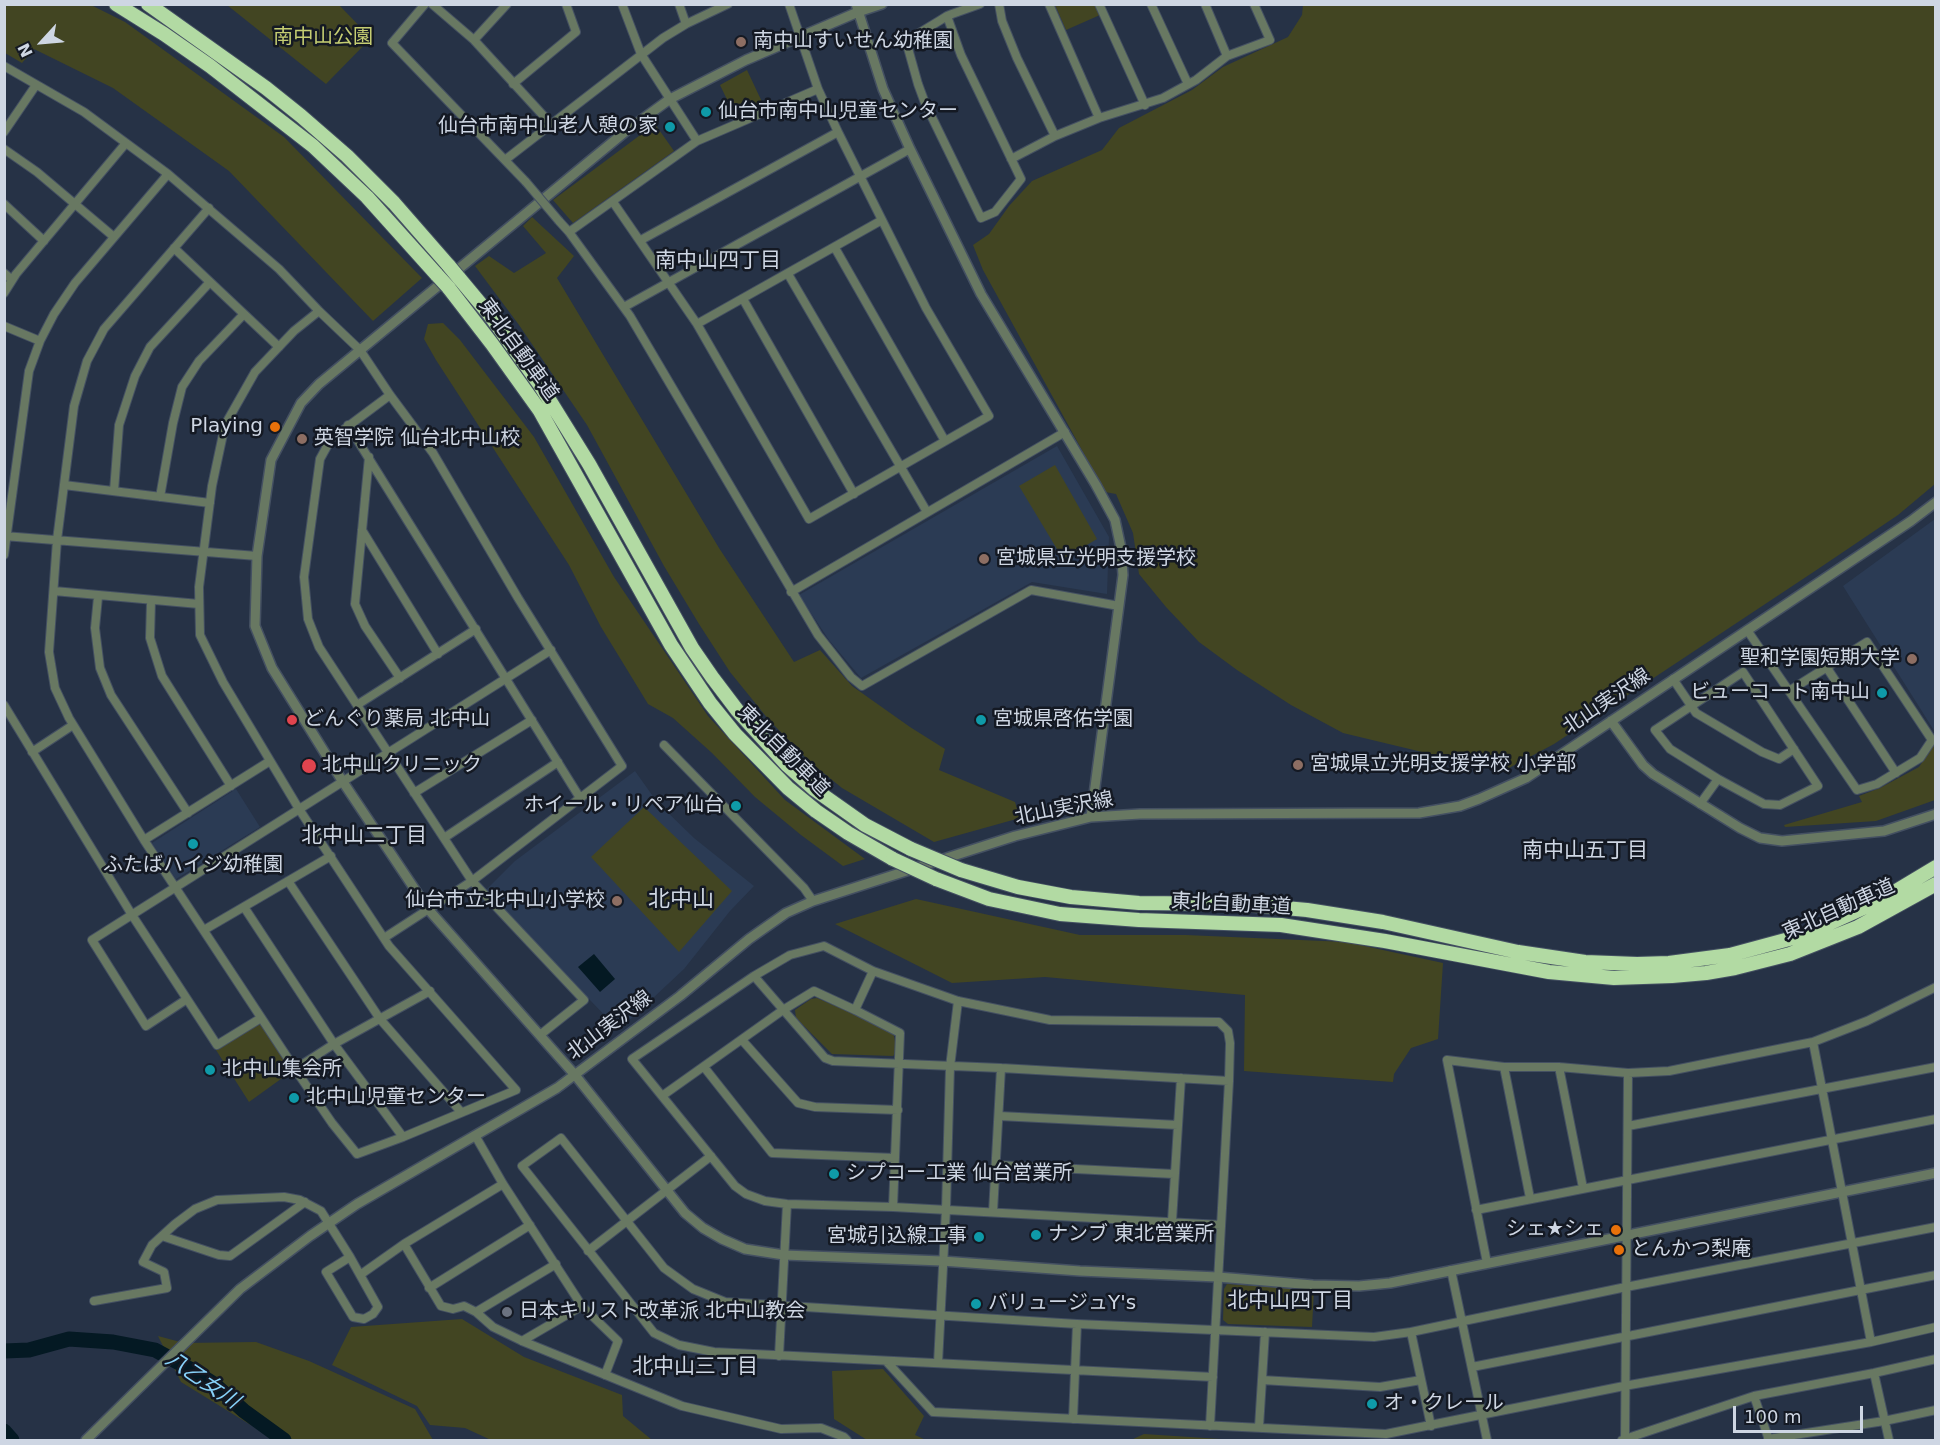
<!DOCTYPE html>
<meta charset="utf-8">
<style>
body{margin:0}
#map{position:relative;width:1940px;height:1445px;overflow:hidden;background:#263246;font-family:"DejaVu Sans",sans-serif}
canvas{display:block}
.frame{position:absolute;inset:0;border:6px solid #ced6e3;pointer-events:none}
.north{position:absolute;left:12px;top:12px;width:60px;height:60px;-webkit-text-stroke:4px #141923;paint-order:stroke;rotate:244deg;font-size:16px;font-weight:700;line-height:24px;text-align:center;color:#ced6e3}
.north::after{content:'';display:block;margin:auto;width:21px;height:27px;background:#ced6e3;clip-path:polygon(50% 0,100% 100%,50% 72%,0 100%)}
.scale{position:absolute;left:1733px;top:1406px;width:130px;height:27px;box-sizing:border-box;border:3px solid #ced6e3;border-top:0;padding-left:8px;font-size:18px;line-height:21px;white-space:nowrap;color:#ced6e3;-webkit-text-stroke:4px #141923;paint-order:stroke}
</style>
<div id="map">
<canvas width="1940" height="1445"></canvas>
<div class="frame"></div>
<div class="north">N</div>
<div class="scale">100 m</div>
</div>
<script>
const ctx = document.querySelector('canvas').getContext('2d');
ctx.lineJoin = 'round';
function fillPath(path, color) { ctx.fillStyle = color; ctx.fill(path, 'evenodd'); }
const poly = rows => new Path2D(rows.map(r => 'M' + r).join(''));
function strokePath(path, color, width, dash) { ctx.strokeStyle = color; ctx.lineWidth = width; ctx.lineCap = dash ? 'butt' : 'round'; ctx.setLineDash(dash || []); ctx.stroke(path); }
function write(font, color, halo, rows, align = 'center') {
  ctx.font = font + ' "DejaVu Sans","Noto Sans JP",sans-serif'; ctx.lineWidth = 5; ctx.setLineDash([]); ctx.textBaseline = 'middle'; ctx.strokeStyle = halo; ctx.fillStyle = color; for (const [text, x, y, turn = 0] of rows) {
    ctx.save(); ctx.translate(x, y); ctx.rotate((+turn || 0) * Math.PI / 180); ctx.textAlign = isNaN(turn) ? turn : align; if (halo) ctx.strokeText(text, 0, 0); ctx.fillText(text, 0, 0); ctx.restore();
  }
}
fillPath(poly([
 [1057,446,1109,537,1107,594,1032,582,861,678,829,640,799,595],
 [1935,519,1935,732,1843,586],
 [635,771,657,802,694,838,754,886,730,911,684,969,622,1027,615,1026,485,891,515,861],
 [236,789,260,827,176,879,152,843]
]), '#2b3b54');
fillPath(poly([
 [5,4,91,5,125,22,284,137,422,278,373,321,229,171,113,88,34,49,22,63,5,53],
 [227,5,339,5,371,38,326,84],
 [1055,5,1095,5,1100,15,1066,30],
 [1303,5,1935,5,1935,484,1898,515,1815,571,1554,744,1509,768,1493,769,1343,733,1291,705,1237,670,1199,642,1166,607,1139,574,1133,533,1116,494,1105,492,983,270,973,245,989,234,1009,206,1032,181,1102,150,1119,128,1192,90,1223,67,1288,37,1302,15],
 [747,70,763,104,735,116,720,85],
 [655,124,674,151,573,223,553,200],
 [532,217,574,256,557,278,719,548,794,662,820,650,852,686,910,727,945,749,939,770,1015,802,1020,818,934,842,842,788,810,762,769,720,730,672,699,624,664,566,587,425,519,325,475,266,489,256,514,273,546,253,523,226],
 [443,323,460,340,534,437,614,577,708,716,785,800,865,859,843,866,801,835,755,797,712,753,673,718,648,704,601,627,569,565,436,360,424,339,428,324],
 [1055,465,1097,539,1063,559,1019,486],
 [1935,743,1935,800,1876,821,1785,827,1784,825,1862,802,1859,796,1880,788,1919,767],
 [644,807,732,891,679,952,591,857],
 [916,899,1080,935,1186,935,1346,942,1443,963,1438,1039,1411,1048,1394,1074,1393,1082,1244,1071,1245,995,1045,977,952,983,835,924],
 [817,998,893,1031,897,1052,893,1056,832,1054,796,1018,795,1010,811,999],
 [256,1023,263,1025,292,1071,249,1102,216,1050],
 [1227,1284,1314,1290,1312,1327,1228,1324,1223,1320,1224,1289],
 [462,1319,524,1357,622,1395,623,1416,652,1440,491,1440,465,1428,430,1425,417,1406,332,1365,351,1327],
 [158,1336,184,1343,256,1342,309,1361,415,1409,433,1440,289,1440,249,1424,181,1382],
 [883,1369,924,1416,915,1435,926,1440,867,1440,834,1419,832,1371],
 [1144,1434,1236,1440,1241,1440,1131,1440]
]), '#424522');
fillPath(poly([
 [594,954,615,979,600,992,578,967]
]), '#041923');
strokePath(poly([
 [4,1351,29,1350,69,1339,113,1342,155,1350,192,1370,214,1384,244,1411,284,1440],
 [4,1431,12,1440]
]), '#041923', 15);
const minor = poly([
 [425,4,392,43,526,182],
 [432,4,474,40,551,124],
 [622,4,641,54,697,141],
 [679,4,686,24],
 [999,4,1002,21,1017,58,1055,136],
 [1049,4,1099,118],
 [1099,4,1145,105],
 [1151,4,1188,84],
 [1205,4,1227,56],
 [947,16,961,55,1021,179,995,212,981,218,925,103,918,84,906,41,939,21,947,16,952,14,980,4],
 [474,40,507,4],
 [4,66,84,112,168,174,279,269,319,311,360,350,390,395,433,453,518,598,622,766,472,881,384,938],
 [513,84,576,32,566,4],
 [4,132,36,85],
 [4,149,37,172,114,237],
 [1011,159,1055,136,1099,118,1163,98,1196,80,1227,56,1270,40,1254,4],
 [505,160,663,38,686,24,728,4],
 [613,202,697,324,809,519,989,416,926,308,838,132,818,89,789,4],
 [4,204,44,241],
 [209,208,104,329,87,361,74,406,57,540,49,652,55,688,69,718,144,840,295,1069,332,1123,357,1154,403,1137,516,1090,389,946,299,809,223,682,200,635,199,587,212,486,225,425,255,372,294,331,319,311],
 [559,221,569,232,630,316,818,635,851,677,862,686,1031,590,1119,606],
 [569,232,697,141,818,89],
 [641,240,838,132],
 [174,248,279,347],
 [835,248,945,441],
 [4,273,12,280],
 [788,274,927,512],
 [4,293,16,274,126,143],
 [743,299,854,494],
 [624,307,910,149],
 [697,324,882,220],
 [4,326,40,341],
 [390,395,331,439,320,459,304,577,308,619,319,647,472,881,584,1000,540,1035],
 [348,425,580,798],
 [369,457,355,604,365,626,400,678],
 [64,485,210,503],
 [114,491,119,425,135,376,150,347,210,282],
 [160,497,173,423,182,387,199,361,244,314],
 [362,530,438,654],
 [4,536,257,556],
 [4,555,29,371,40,341,54,314,75,283,168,174],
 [54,591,199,604],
 [791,592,1065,432],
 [98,597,95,628,100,668,111,695,188,813],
 [151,601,150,638,162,676,231,786],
 [1747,630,1789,691,1857,790,1877,784,1920,758,1932,740,1867,642,1789,691],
 [1827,668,1896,773],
 [1743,672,1818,786,1780,805,1764,804,1718,779,1670,749,1655,730,1743,672],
 [1673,679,1696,713,1762,752,1779,759,1794,749],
 [4,705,132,915,217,1045,261,1018],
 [357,705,476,629],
 [664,745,804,888,813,901],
 [32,752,73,725],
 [414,793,532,720],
 [1700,804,1718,779],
 [444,838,558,762],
 [144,840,270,761],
 [288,881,380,1019,461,1112],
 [244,907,334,1044,403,1137],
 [204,930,331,856],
 [754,976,825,1058,833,1061,1001,1068,1229,1081],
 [187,999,146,1026,92,940,551,650],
 [855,1010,873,971],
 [742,1040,798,1103,815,1107,898,1110],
 [1813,1042,1871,1342],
 [704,1067,772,1153,895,1158],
 [1504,1067,1530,1198],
 [1559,1067,1583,1188],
 [295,1069,334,1044,430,991],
 [662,1096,783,1010,814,991,855,1010,900,1033,893,1207],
 [999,1116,1178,1125],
 [1628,1126,1936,1067],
 [476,1137,503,1184,582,1306,618,1341,605,1375],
 [997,1165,1174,1174],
 [1476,1210,1936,1119],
 [993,1212,1001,1068],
 [1172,1221,1181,1078],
 [162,1236,219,1255,230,1256,305,1202],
 [404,1244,441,1306,453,1309,464,1306,476,1312,493,1327,522,1341,682,1406,781,1429,821,1428,844,1437,847,1440],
 [588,1251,711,1156],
 [1487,1263,1447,1060,1504,1067,1559,1067,1628,1073,1669,1071,1813,1042,1867,1021,1936,987],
 [1451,1270,1487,1440],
 [360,1275,404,1244,503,1184],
 [429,1288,530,1225],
 [94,1301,167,1288,164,1272,143,1262,152,1245,175,1224,195,1209,217,1200,284,1197,300,1200,321,1211,350,1257,378,1307,373,1314,364,1319,353,1317,326,1272,350,1257],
 [476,1312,556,1264],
 [1411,1332,1431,1426],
 [522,1341,582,1306],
 [779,1356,787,1204],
 [887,1362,933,1412,1386,1434,1624,1386,1871,1342,1936,1327],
 [938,1363,946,1209,950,1067,958,1001],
 [1472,1367,1936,1275],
 [1874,1373,1889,1440],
 [1213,1377,714,1352,679,1345,654,1333,522,1166,561,1138,664,1268,693,1289,725,1302,1077,1324,1374,1337,1411,1332,1626,1287,1936,1227],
 [1262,1380,1380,1387,1421,1380],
 [1754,1396,1769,1440],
 [1073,1419,1077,1324],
 [1210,1426,1229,1081,1230,1043,1228,1031,1219,1022,1050,1020,958,1001,873,971,824,946,790,955,754,976,632,1059,735,1186,746,1194,765,1201,787,1204,893,1207,1221,1225],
 [1259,1427,1265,1332],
 [1768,1439,1884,1421,1936,1410],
 [1622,1440,1754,1396,1874,1373,1936,1359],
 [1625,1440,1628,1073]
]);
const tertiary = poly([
 [856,4,883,89,910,149,981,294,1096,485,1115,520,1121,548,1123,575,1091,817],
 [882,4,858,12,746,60,670,99,626,131,319,384,301,403,271,460,257,556,255,626,272,668,343,782,428,909,575,1075,685,1213,703,1228,722,1239,745,1249,784,1255,942,1261,1080,1271,1218,1277,1313,1285,1359,1286,1390,1283,1936,1173],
 [1611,721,1643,765,1653,774,1740,828,1760,838,1782,841,1884,831,1936,814],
 [86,1440,240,1289,310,1236,357,1204,557,1088,680,996,749,939,786,913,813,901,1015,836,1091,817,1140,814,1419,813,1460,806,1479,799,1526,778,1911,521,1936,502]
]);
const motorway = poly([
 [116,4,164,34,210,66,313,146,367,197,437,275],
 [148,4,266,88,301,116,347,156,394,203,449,266],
 [459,278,489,314,540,385,589,464,692,648,712,677,737,710,787,765,814,789,865,825,911,849],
 [448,287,492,344,540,411,671,645,710,703,735,734,788,788,816,811,848,833,893,859],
 [961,870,1018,887,1071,897,1139,903,1241,904,1307,910,1383,922,1518,952,1585,962,1637,964,1669,963,1730,955,1804,935,1881,900,1936,867],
 [936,879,989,899,1060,914,1139,920,1281,925,1385,941,1549,972,1614,978,1672,976,1706,973,1735,968,1790,954,1858,927,1936,884]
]);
strokePath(minor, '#445062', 10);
strokePath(tertiary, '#445062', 12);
strokePath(motorway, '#445062', 16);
strokePath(minor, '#687862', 8);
strokePath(tertiary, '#687862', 9);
strokePath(motorway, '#b2daa3', 14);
const minorBridge = poly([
 [526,182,559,221]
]);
const motorwayBridge = poly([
 [449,266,459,278],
 [437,275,448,287],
 [911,849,961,870],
 [893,859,936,879]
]);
strokePath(minorBridge, '#445062', 10, []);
strokePath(motorwayBridge, '#445062', 16, []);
strokePath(minorBridge, '#687862', 8);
strokePath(motorwayBridge, '#b2daa3', 14);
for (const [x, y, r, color] of [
 [741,42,6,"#8d6e63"],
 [706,112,6,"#0f9aa8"],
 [670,127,6,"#0f9aa8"],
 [275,427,6,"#e8710a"],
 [302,439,6,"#8d6e63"],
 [984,559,6,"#8d6e63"],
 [1912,659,6,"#8d6e63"],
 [1882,693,6,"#0f9aa8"],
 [292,720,6,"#e0444e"],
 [981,720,6,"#0f9aa8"],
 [1298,765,6,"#8d6e63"],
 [309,766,8,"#e0444e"],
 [736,806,6,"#0f9aa8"],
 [193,844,6,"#0f9aa8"],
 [617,901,6,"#8d6e63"],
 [210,1070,6,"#0f9aa8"],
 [294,1098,6,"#0f9aa8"],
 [834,1174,6,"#0f9aa8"],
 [1616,1230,6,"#e8710a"],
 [1036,1235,6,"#0f9aa8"],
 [979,1237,6,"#0f9aa8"],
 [1619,1250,6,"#e8710a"],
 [976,1304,6,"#0f9aa8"],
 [507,1312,6,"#6b7280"],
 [1372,1404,6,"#0f9aa8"]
]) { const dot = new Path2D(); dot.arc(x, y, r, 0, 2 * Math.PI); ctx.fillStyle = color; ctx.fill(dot); strokePath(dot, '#141923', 2); }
write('20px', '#c5cd72', '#141923', [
 ["南中山公園",323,38]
]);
write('20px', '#ced6e3', '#141923', [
 ["南中山すいせん幼稚園",753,42],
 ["仙台市南中山児童センター",718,112],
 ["仙台市南中山老人憩の家",658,127,"right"],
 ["Playing",263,427,"right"],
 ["英智学院 仙台北中山校",314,439],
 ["宮城県立光明支援学校",996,559],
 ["聖和学園短期大学",1900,659,"right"],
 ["ビューコート南中山",1870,693,"right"],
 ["どんぐり薬局 北中山",304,720],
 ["宮城県啓佑学園",993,720],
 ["宮城県立光明支援学校 小学部",1310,765],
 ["北中山クリニック",322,766],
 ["ホイール・リペア仙台",724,806,"right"],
 ["ふたばハイジ幼稚園",193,866,"center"],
 ["仙台市立北中山小学校",605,901,"right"],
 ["北中山集会所",222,1070],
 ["北中山児童センター",306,1098],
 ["シプコー工業 仙台営業所",846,1174],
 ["シェ★シェ",1604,1230,"right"],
 ["ナンブ 東北営業所",1048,1235],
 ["宮城引込線工事",967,1237,"right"],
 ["とんかつ梨庵",1631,1250],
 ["バリュージュY's",988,1304],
 ["日本キリスト改革派 北中山教会",519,1312],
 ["オ・クレール",1384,1404]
], 'left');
write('20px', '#ced6e3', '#141923', [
 ["東北自動車道",518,350,54],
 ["北山実沢線",1607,702,-34],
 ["東北自動車道",783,751,45],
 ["北山実沢線",1064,809,-11],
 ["東北自動車道",1231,905,3],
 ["東北自動車道",1839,910,-24],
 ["北山実沢線",610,1026,-37]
]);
write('21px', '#ced6e3', '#141923', [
 ["南中山四丁目",718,262],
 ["北中山二丁目",364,837],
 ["南中山五丁目",1585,852],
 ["北中山四丁目",1290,1302],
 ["北中山三丁目",695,1368]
]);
write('italic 21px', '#87d2fa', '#141923', [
 ["八乙女川",202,1381,34]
]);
write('22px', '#ced6e3', '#141923', [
 ["北中山",681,900]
]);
</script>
